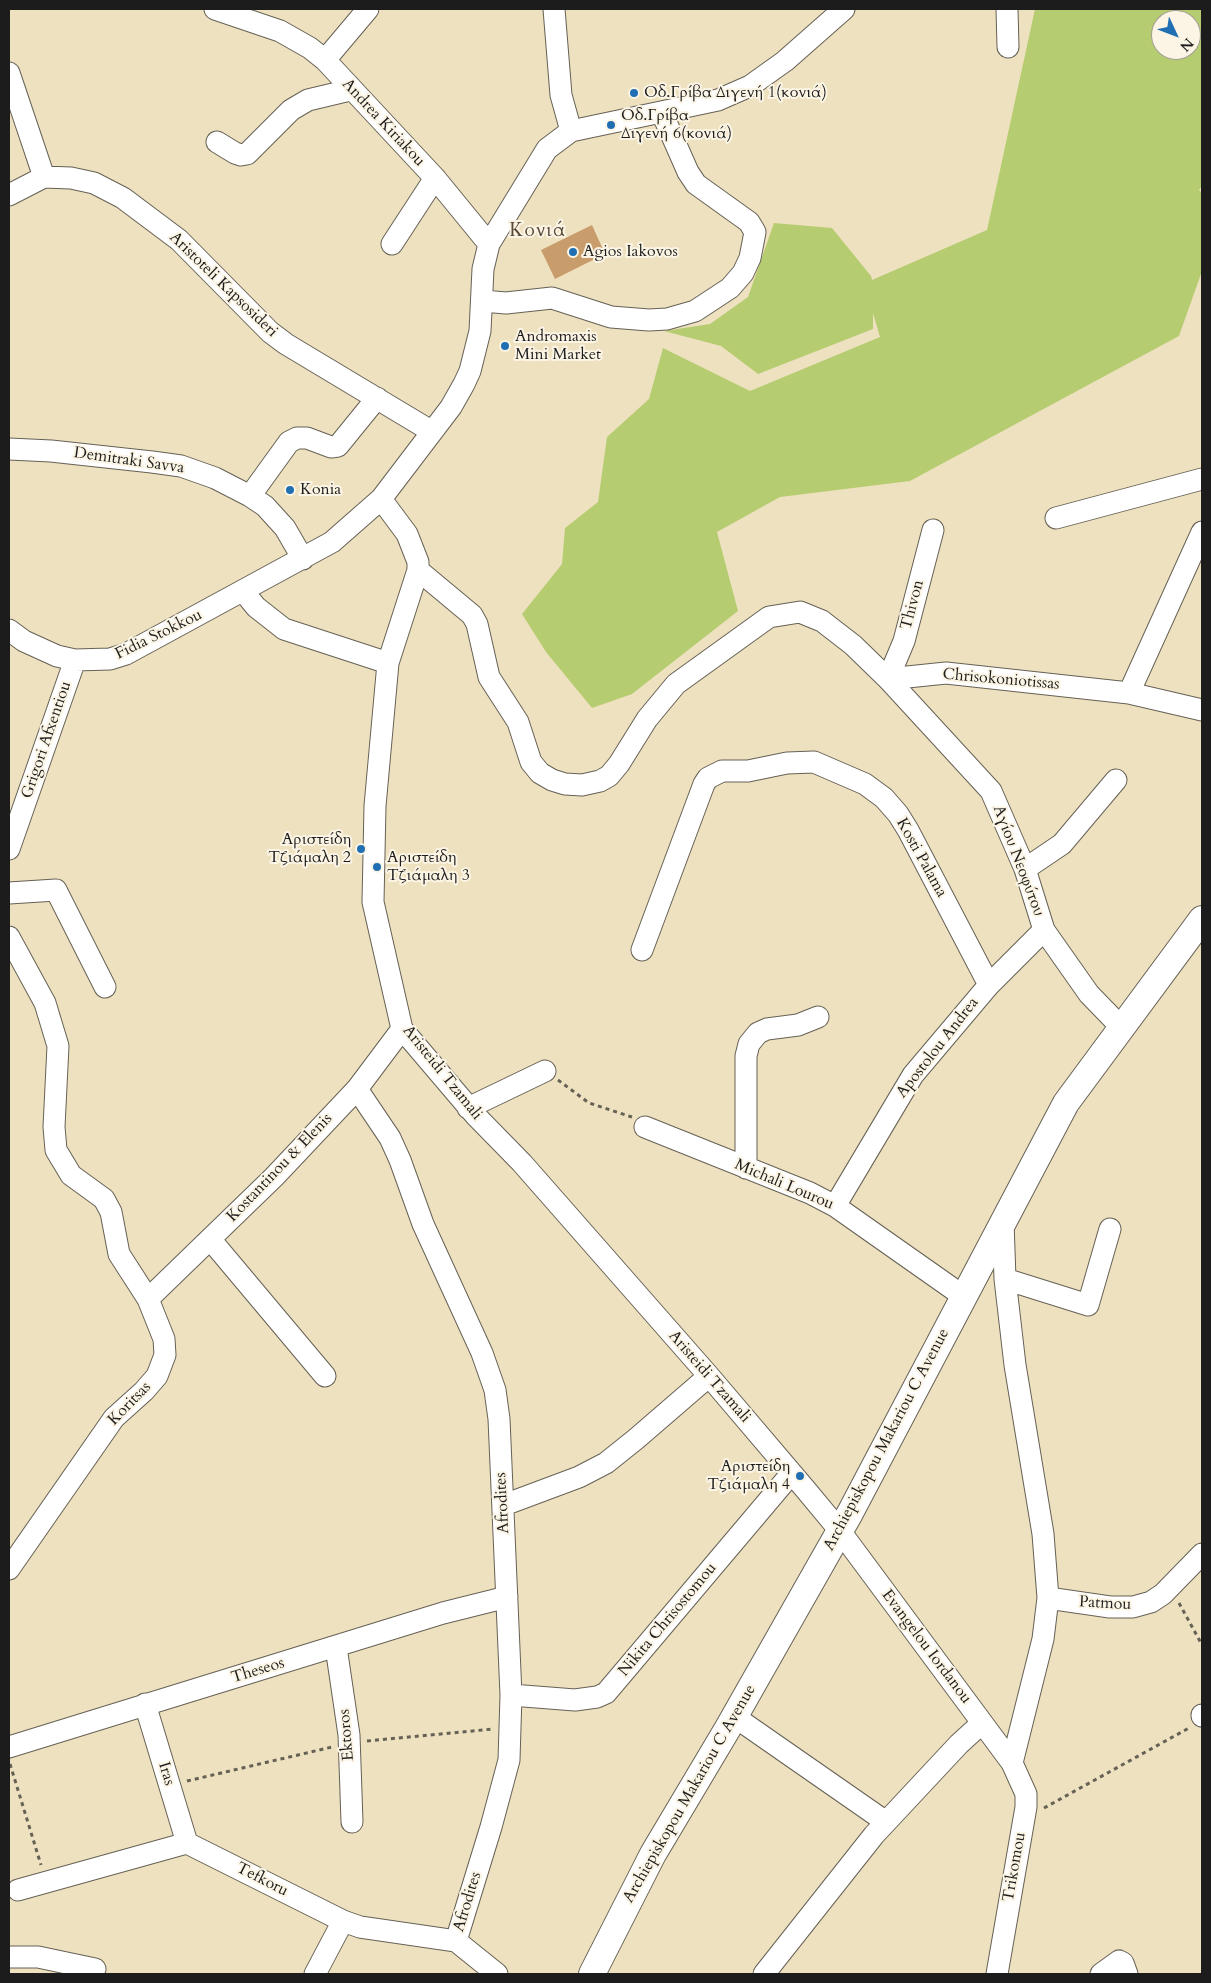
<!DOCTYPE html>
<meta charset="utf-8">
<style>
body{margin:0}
#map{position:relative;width:1211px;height:1983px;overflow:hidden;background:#eee1c0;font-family:Cardo,serif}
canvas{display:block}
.frame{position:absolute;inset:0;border:10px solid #1c1c1c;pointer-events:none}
.north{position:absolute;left:1151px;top:10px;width:50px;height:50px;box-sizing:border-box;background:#fcf5e5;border:1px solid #a29e95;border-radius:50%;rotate:133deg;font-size:14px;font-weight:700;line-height:20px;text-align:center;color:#1c1c1c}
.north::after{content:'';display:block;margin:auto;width:18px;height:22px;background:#1f6fb2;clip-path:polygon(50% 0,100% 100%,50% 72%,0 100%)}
</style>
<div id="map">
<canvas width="1211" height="1983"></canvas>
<div class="frame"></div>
<div class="north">N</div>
</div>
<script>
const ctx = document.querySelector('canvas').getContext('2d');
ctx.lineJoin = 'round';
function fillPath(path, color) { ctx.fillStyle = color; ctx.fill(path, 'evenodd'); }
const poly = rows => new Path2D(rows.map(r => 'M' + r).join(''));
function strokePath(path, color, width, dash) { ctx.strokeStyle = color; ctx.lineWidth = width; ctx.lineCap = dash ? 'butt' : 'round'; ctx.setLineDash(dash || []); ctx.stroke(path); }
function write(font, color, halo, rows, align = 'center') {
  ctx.font = font + ' Cardo,serif'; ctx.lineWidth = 4; ctx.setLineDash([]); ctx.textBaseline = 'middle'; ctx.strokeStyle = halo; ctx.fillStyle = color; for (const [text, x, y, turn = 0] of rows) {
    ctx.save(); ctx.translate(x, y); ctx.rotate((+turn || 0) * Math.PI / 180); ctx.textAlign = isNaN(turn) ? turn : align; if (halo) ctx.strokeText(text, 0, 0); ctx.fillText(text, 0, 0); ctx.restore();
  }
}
fillPath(poly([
 [1035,9,1202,9,1202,186,1199,190,1202,193,1202,271,1179,336,910,481,780,497,717,532,738,611,632,694,592,708,546,652,522,614,562,564,565,528,598,502,607,437,649,399,663,348,750,391,880,337,873,313,873,329,758,374,721,346,664,331,710,324,748,297,774,223,832,228,871,276,872,280,987,230],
 [1161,20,1191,20,1191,50,1161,50]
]), '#b6cc70');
fillPath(poly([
 [592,225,605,254,555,279,541,250]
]), '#c89d6b');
const minor = poly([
 [215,9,280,31,310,48,325,60,435,178,489,244],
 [554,9,561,95,571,131],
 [1007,9,1008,47],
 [325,60,368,9],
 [9,73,44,177],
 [217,142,235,153,241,155,247,154,291,110,308,100,350,90],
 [9,195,44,177,71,178,94,183,123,198,179,240,270,332,286,344,431,431],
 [392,244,435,178],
 [483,301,506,303,552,298,611,317,649,320,667,319,695,311,730,288,743,273,750,258,755,232,749,222,696,184,688,172,662,113],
 [9,449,51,451,152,462,181,466,215,478,250,496,265,506,285,528,303,559],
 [250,496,289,442,297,438,307,438,331,447,338,446,377,398],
 [381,499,407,534,418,562,418,570,388,663,375,806,373,902,402,1029,476,1116,522,1163,709,1376,806,1490,840,1531,1012,1763,1026,1794,1026,1807,997,1974],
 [1056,518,1202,479],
 [418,570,472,615,477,624,489,677,518,722,531,762,540,773,552,780,565,784,582,785,600,781,609,776,619,764,647,719,676,684,769,617,800,612,822,621,853,645,888,679,991,791,1025,869,1044,930,1089,994,1121,1027],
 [243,591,256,607,284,629,388,663],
 [9,630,24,641,57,656,75,660,110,659,126,654,332,542,381,499,451,407,464,384,470,371,480,331,483,269,489,244,547,149,571,131,718,100,750,86,785,61,844,9],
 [888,679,946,673,1129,693,1202,710],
 [888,679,904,641,933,530],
 [1129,693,1202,532],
 [9,849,75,660],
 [1025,869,1062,844,1116,780],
 [9,893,56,890,105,987],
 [9,937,45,1003,58,1046,54,1127,56,1150,71,1175,104,1199,111,1212,119,1254,148,1299,164,1339,165,1355,157,1376,144,1391,114,1418,9,1569],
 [642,950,704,784,708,778,722,771,748,771,787,763,814,762,865,784,884,798,898,814,908,830,989,985],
 [357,1089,390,1138,400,1160,423,1224,482,1353,495,1390,499,1419,511,1695,509,1760,491,1827,456,1941],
 [468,1108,545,1071],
 [645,1127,810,1193,835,1206,963,1296],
 [746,1168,746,1056,749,1044,758,1033,767,1029,798,1025,818,1017],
 [835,1206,913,1075,989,985,1044,930],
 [1003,1221,1005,1279,1015,1365,1043,1534,1048,1598,1043,1639,1012,1763],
 [210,1239,325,1376],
 [1005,1279,1088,1305,1110,1229],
 [148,1299,274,1177,357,1089,402,1029],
 [504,1505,579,1477,606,1463,636,1439,709,1376],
 [1048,1598,1110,1607,1133,1607,1151,1602,1163,1594,1202,1554],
 [336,1647,349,1735,352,1822],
 [511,1695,575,1700,597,1697,606,1693,791,1474],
 [145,1704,187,1843],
 [1202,1716,1202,1715],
 [735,1717,886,1822],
 [9,1747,443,1613,507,1597],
 [18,1890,187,1843,343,1921,360,1927,456,1941,497,1974],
 [9,1957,38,1957,95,1969],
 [315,1974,343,1921],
 [764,1974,874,1835,959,1744,981,1724],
 [1101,1974,1119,1961,1123,1963,1127,1974]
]);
const major = poly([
 [592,1974,653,1854,728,1728,850,1513,1066,1103,1202,919]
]);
strokePath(minor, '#666155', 23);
strokePath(major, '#666155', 28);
strokePath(poly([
 [558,1080,589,1103,632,1117],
 [1179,1603,1202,1645],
 [367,1741,493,1729],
 [10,1764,41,1865],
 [187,1781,332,1747],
 [1044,1808,1189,1728]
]), '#666155', 3, [4, 4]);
strokePath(minor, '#fff', 21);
strokePath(major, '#fff', 26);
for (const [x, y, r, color] of [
 [634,93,5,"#1f6fb2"],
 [611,125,5,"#1f6fb2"],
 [573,252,5,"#1f6fb2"],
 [505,346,5,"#1f6fb2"],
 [290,490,5,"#1f6fb2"],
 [361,849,5,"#1f6fb2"],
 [377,867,5,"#1f6fb2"],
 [800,1476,5,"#1f6fb2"]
]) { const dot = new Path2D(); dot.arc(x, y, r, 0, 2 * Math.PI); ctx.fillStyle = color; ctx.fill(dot); strokePath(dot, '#fcf5e5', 2); }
write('16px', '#1c1c1c', '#fcf5e5', [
 ["Οδ.Γρίβα Διγενή 1(κονιά)",644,93],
 ["Οδ.Γρίβα",621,116],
 ["Διγενή 6(κονιά)",621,134],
 ["Agios Iakovos",583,252],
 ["Andromaxis",515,337],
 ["Mini Market",515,355],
 ["Konia",300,490],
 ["Αριστείδη",351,840,"right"],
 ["Τζιάμαλη 2",351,858,"right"],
 ["Αριστείδη",387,858],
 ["Τζιάμαλη 3",387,876],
 ["Αριστείδη",790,1467,"right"],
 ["Τζιάμαλη 4",790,1485,"right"]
], 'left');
write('16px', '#1c1c1c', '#fcf5e5', [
 ["Andrea Kiriakou",383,123,47],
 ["Aristoteli Kapsosideri",223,285,44],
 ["Demitraki Savva",129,461,8],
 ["Thivon",913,605,-75],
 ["Fidia Stokkou",159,635,-26],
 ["Chrisokoniotissas",1001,680,5],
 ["Grigori Afxentiou",47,740,-71],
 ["Kosti Palama",921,858,61],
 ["Αγίου Νεοφύτου",1018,861,69],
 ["Apostolou Andrea",938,1048,-52],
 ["Aristeidi Tzamali",442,1073,51],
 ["Kostantinou & Elenis",280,1168,-46],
 ["Michali Lourou",784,1185,23],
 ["Aristeidi Tzamali",709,1377,49],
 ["Koritsas",130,1404,-46],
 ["Archiepiskopou Makariou C Avenue",887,1440,-62],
 ["Afrodites",503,1503,-93],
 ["Patmou",1105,1604,3],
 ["Nikita Chrisostomou",668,1620,-50],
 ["Evangelou Iordanou",926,1647,53],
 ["Theseos",258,1671,-17],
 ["Ektoros",347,1735,-95],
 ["Iras",166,1774,73],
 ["Archiepiskopou Makariou C Avenue",690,1794,-60],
 ["Trikomou",1015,1867,-80],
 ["Tefkoru",262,1880,27],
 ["Afrodites",468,1902,-73]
]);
ctx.letterSpacing = '1px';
write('19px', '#584938', '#fcf5e5', [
 ["Κονιά",538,232]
]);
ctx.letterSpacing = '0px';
</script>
